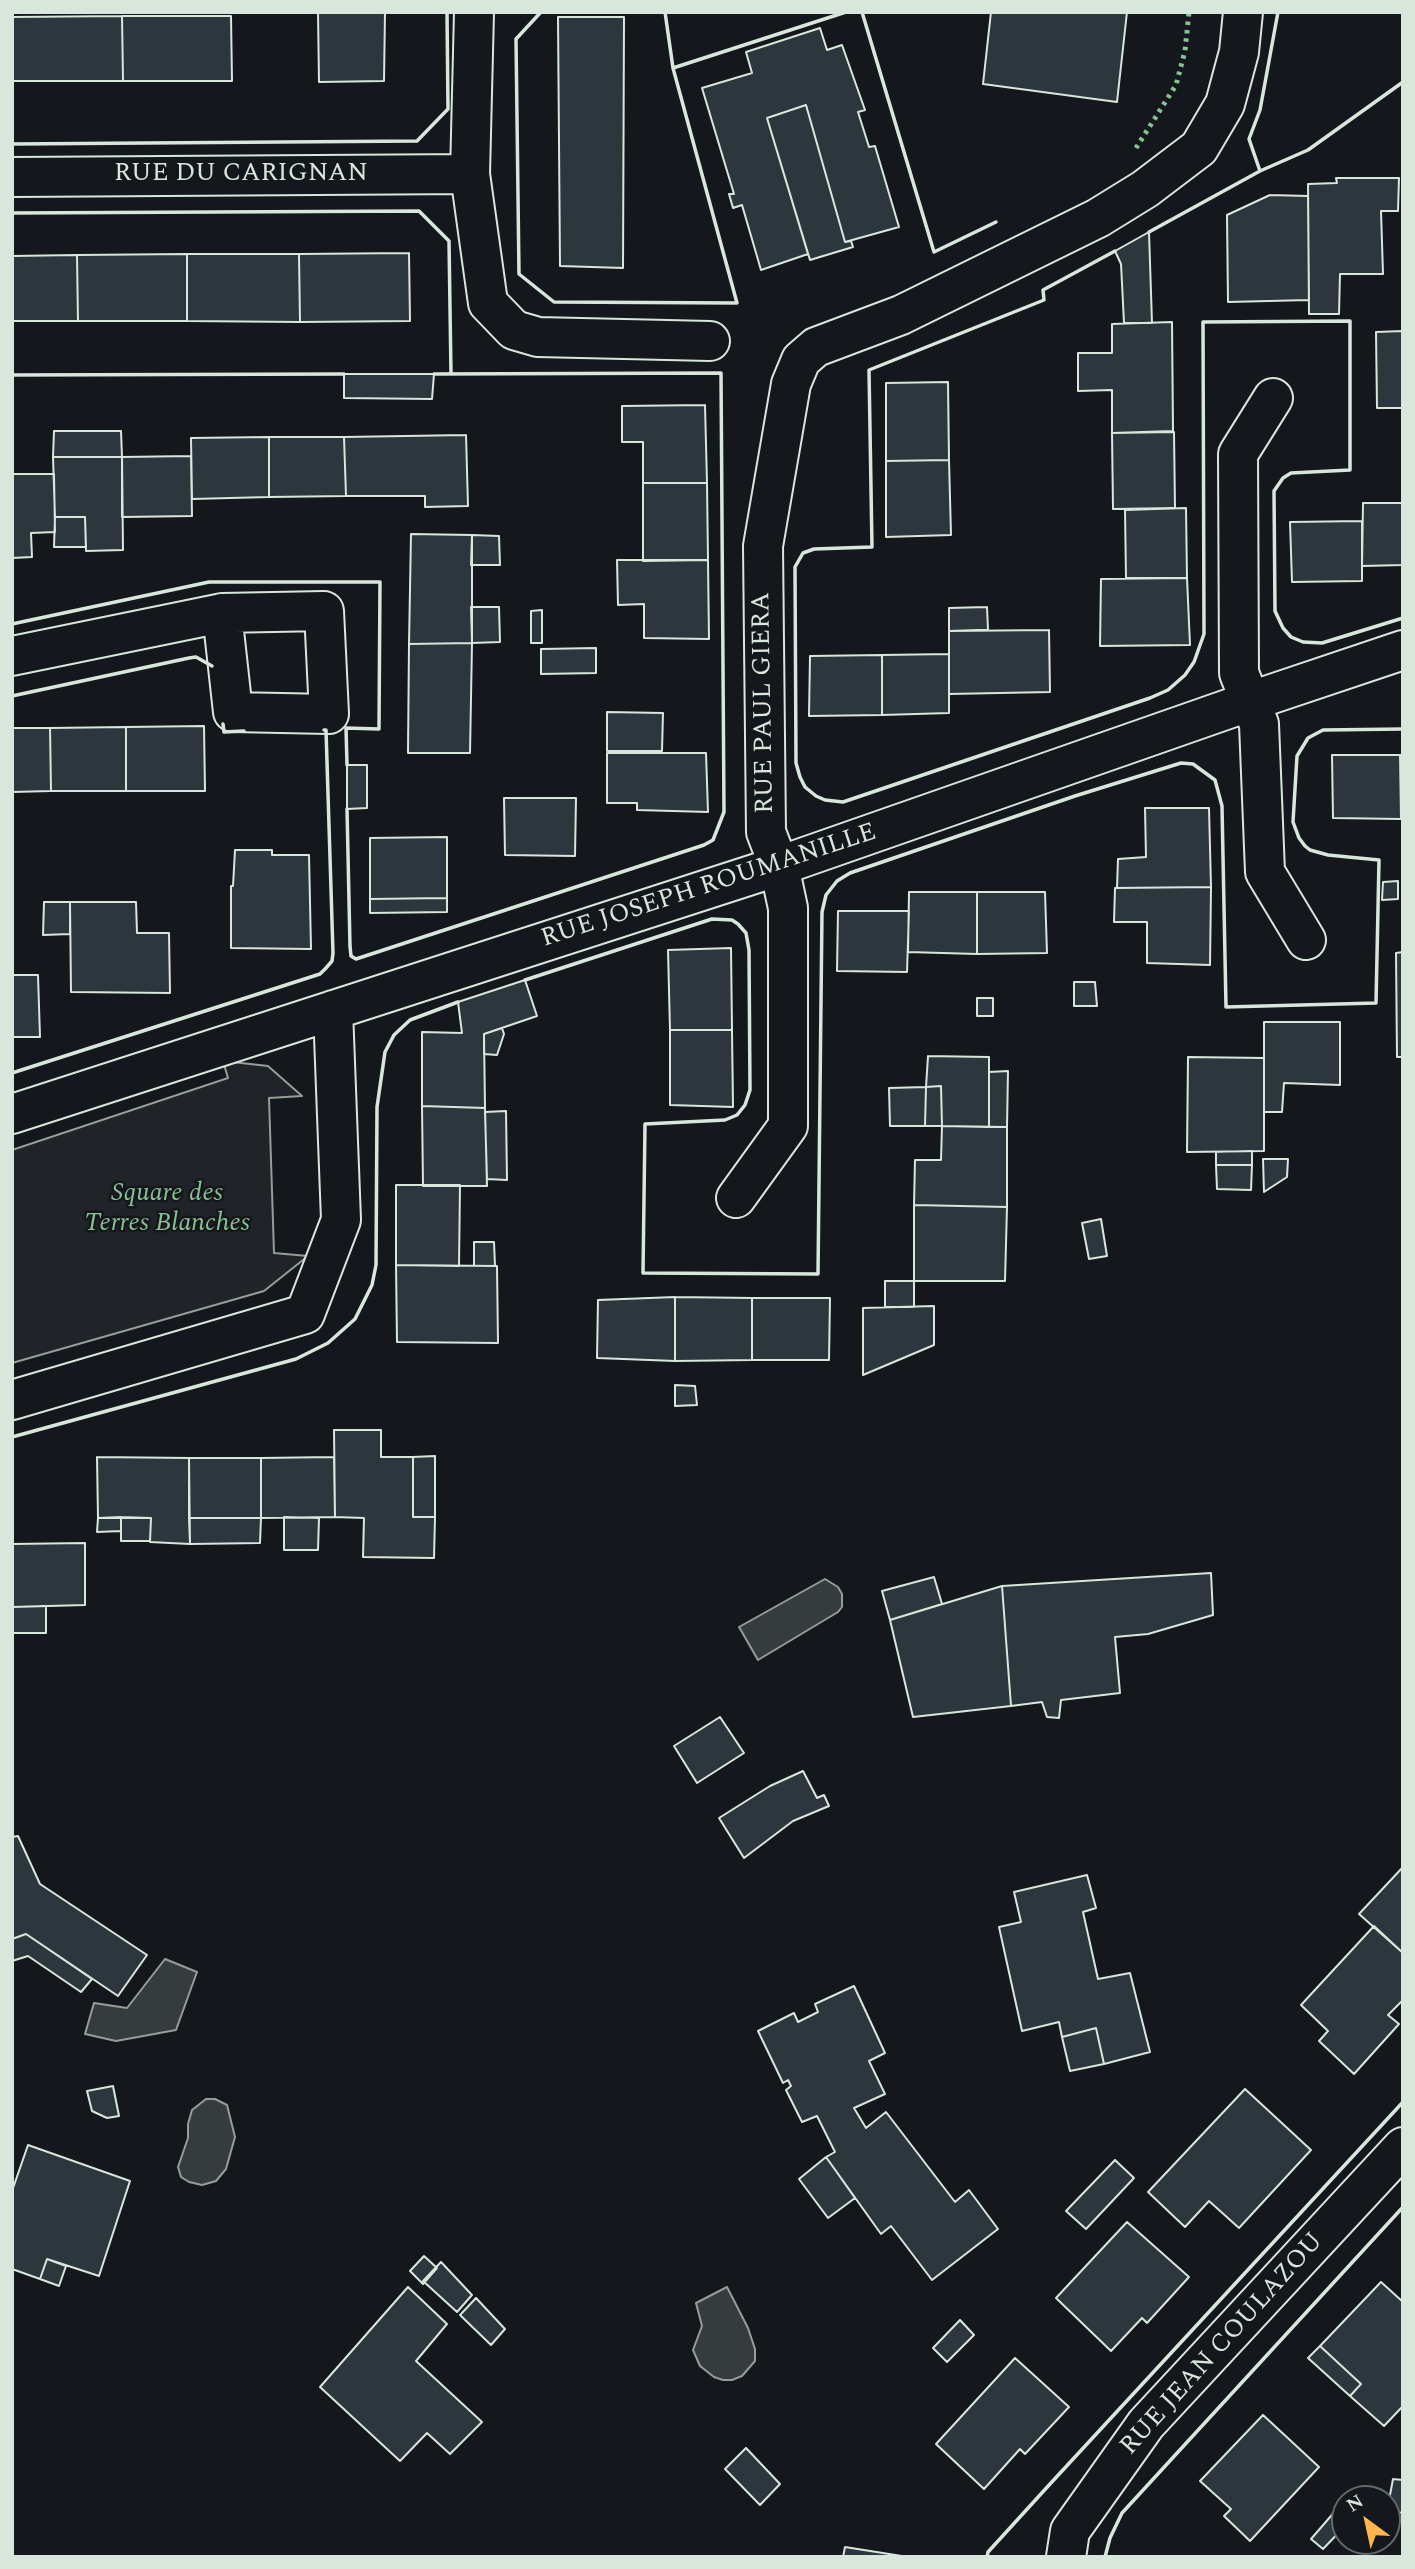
<!DOCTYPE html>
<style>
body{margin:0}
#map{position:relative;width:1415px;height:2569px;overflow:hidden;background:#14181c;font-family:Spectral,serif}
canvas{display:block}
.frame{position:absolute;inset:0;border:14px solid #d8e6dc;pointer-events:none}
.north{position:absolute;left:1331px;top:2485px;width:70px;height:70px;box-sizing:border-box;background:#14181c;border:2px solid #626a69;border-radius:50%;rotate:327deg;font-size:19px;font-weight:700;line-height:28px;text-align:center;color:#d8e6dc}
.north::after{content:'';display:block;margin:auto;width:24px;height:32px;background:#ffb74d;clip-path:polygon(50% 0,100% 100%,50% 72%,0 100%)}
</style>
<div id="map">
<canvas width="1415" height="2569"></canvas>
<div class="frame"></div>
<div class="north">N</div>
</div>
<script>
const ctx = document.querySelector('canvas').getContext('2d');
ctx.lineJoin = 'round';
function fillPath(path, color) { ctx.fillStyle = color; ctx.fill(path, 'evenodd'); }
const poly = rows => new Path2D(rows.map(r => 'M' + r).join(''));
function strokePath(path, color, width, dash) { ctx.strokeStyle = color; ctx.lineWidth = width; ctx.lineCap = dash ? 'butt' : 'round'; ctx.setLineDash(dash || []); ctx.stroke(path); }
function write(font, color, halo, rows, align = 'center') {
  ctx.font = font + ' Spectral,serif'; ctx.lineWidth = 5; ctx.setLineDash([]); ctx.textBaseline = 'middle'; ctx.strokeStyle = halo; ctx.fillStyle = color; for (const [text, x, y, turn = 0] of rows) {
    ctx.save(); ctx.translate(x, y); ctx.rotate((+turn || 0) * Math.PI / 180); ctx.textAlign = isNaN(turn) ? turn : align; if (halo) ctx.strokeText(text, 0, 0); ctx.fillText(text, 0, 0); ctx.restore();
  }
}
const green = poly([
 [223,1061,268,1066,302,1096,269,1098,274,1253,308,1256,264,1291,12,1363,12,1150,228,1078,223,1061]
]);
fillPath(green, '#202428');
strokePath(green, '#939e99', 2);
const water = poly([
 [825,1579,838,1587,842,1594,842,1607,838,1612,758,1660,739,1627,825,1579],
 [165,1959,197,1972,176,2030,116,2041,85,2034,94,2003,127,2008,165,1959],
 [206,2099,215,2099,227,2105,235,2137,226,2169,216,2181,202,2185,189,2182,181,2177,178,2167,188,2138,188,2124,192,2110,206,2099],
 [727,2287,748,2328,755,2349,755,2361,742,2376,732,2380,723,2380,714,2377,700,2366,693,2350,702,2326,696,2303,727,2287]
]);
fillPath(water, '#363b3e');
strokePath(water, '#939e99', 2);
const building = poly([
 [318,12,385,12,384,81,319,82,318,12],
 [991,12,1127,12,1117,102,983,84,991,12],
 [122,16,231,16,232,81,123,81,122,16],
 [122,16,123,81,13,81,12,17,122,16],
 [558,17,624,17,623,268,560,266,558,17],
 [820,28,827,50,842,45,865,110,858,112,869,147,875,146,899,227,845,242,806,105,767,118,808,254,761,270,742,205,733,208,729,194,734,194,702,88,752,73,746,52,820,28],
 [806,105,845,242,851,241,853,247,810,260,767,118,806,105],
 [1336,178,1399,178,1398,211,1381,211,1383,274,1340,274,1339,314,1309,314,1308,184,1337,183,1336,178],
 [1270,195,1308,196,1309,300,1228,302,1227,215,1270,195],
 [1149,232,1152,323,1124,323,1121,264,1115,251,1149,232],
 [409,253,410,321,300,322,299,254,409,253],
 [187,254,299,254,300,322,187,321,187,254],
 [187,254,187,321,78,321,77,255,187,254],
 [77,255,78,321,12,321,12,256,77,255],
 [1172,322,1173,431,1112,433,1112,390,1078,391,1078,353,1112,353,1112,324,1172,322],
 [1403,331,1403,408,1377,408,1376,332,1403,331],
 [344,374,434,374,432,399,344,398,344,374],
 [948,382,949,460,886,461,886,383,948,382],
 [705,405,707,483,643,483,643,442,622,442,622,406,705,405],
 [54,431,121,431,122,457,53,457,54,431],
 [1174,432,1175,508,1113,509,1112,433,1174,432],
 [466,435,468,506,425,507,425,496,346,496,344,437,466,435],
 [269,437,344,437,346,496,269,497,269,437],
 [269,437,269,497,192,499,191,438,269,437],
 [191,456,192,516,122,517,122,457,191,456],
 [53,457,122,457,123,550,86,551,85,517,55,517,53,457],
 [949,460,951,535,886,537,886,461,949,460],
 [12,474,54,474,55,532,31,533,32,557,12,558,12,474],
 [643,483,707,483,708,560,643,561,643,483],
 [1363,503,1403,503,1403,565,1362,566,1363,503],
 [1186,508,1187,578,1126,578,1125,510,1186,508],
 [55,517,85,517,86,547,54,547,55,517],
 [1362,521,1362,581,1292,582,1290,522,1362,521],
 [411,534,472,535,472,643,409,644,411,534],
 [472,535,499,536,500,565,471,565,472,535],
 [617,560,708,560,709,639,644,638,644,604,618,605,617,560],
 [1187,578,1190,645,1100,646,1101,579,1187,578],
 [471,607,499,607,500,642,472,643,471,607],
 [987,607,988,630,949,631,949,608,987,607],
 [542,610,542,643,531,643,531,611,542,610],
 [1049,630,1050,692,949,694,949,631,1049,630],
 [472,643,470,753,408,753,409,644,472,643],
 [596,648,596,673,541,674,541,649,596,648],
 [949,654,949,713,882,715,882,655,949,654],
 [882,655,882,715,809,716,810,656,882,655],
 [607,712,663,713,662,751,607,751,607,712],
 [204,726,205,791,126,791,126,727,204,726],
 [126,727,126,791,51,791,50,728,126,727],
 [12,728,50,728,51,791,12,792,12,728],
 [607,753,706,753,708,812,637,810,637,803,607,803,607,753],
 [1332,755,1400,755,1401,819,1333,818,1332,755],
 [1400,755,1403,755,1403,819,1401,819,1400,755],
 [347,765,367,765,367,808,347,809,347,765],
 [504,798,576,798,575,856,505,855,504,798],
 [1145,808,1209,808,1211,887,1117,888,1118,859,1146,857,1145,808],
 [447,837,447,898,370,899,370,838,447,837],
 [235,850,272,850,272,855,309,855,311,949,231,948,231,886,233,886,235,850],
 [1398,881,1398,899,1382,900,1383,882,1398,881],
 [1211,887,1210,965,1147,963,1147,922,1114,922,1115,888,1211,887],
 [909,892,977,892,977,954,908,952,909,892],
 [977,892,1045,892,1047,953,977,954,977,892],
 [447,898,447,912,370,913,370,899,447,898],
 [44,902,70,902,70,934,43,935,44,902],
 [70,902,136,902,137,933,169,933,170,993,71,992,70,902],
 [838,911,909,911,907,972,837,971,838,911],
 [731,948,732,1030,670,1030,668,950,731,948],
 [1403,952,1403,1057,1397,1057,1396,953,1403,952],
 [12,975,38,975,40,1037,12,1037,12,975],
 [525,980,537,1016,484,1034,485,1108,422,1106,422,1032,462,1033,458,1002,525,980],
 [1074,982,1095,982,1097,1006,1074,1006,1074,982],
 [977,998,993,998,993,1016,977,1016,977,998],
 [1264,1022,1340,1022,1340,1085,1284,1083,1282,1112,1264,1112,1264,1022],
 [502,1028,504,1034,497,1055,484,1054,484,1034,502,1028],
 [670,1030,732,1030,733,1107,670,1105,670,1030],
 [928,1056,989,1057,989,1127,942,1126,941,1086,926,1087,928,1056],
 [1188,1057,1264,1058,1264,1151,1187,1152,1188,1057],
 [1008,1071,1007,1127,989,1127,989,1072,1008,1071],
 [941,1086,942,1126,925,1126,926,1087,941,1086],
 [926,1087,925,1126,890,1126,889,1088,926,1087],
 [422,1106,485,1108,487,1186,423,1186,422,1106],
 [506,1111,507,1180,487,1179,485,1112,506,1111],
 [942,1126,1007,1127,1007,1207,914,1205,915,1160,941,1160,942,1126],
 [1252,1151,1252,1165,1216,1165,1216,1152,1252,1151],
 [1263,1159,1288,1159,1287,1177,1264,1192,1263,1159],
 [1216,1165,1252,1165,1251,1190,1217,1189,1216,1165],
 [396,1185,460,1185,459,1266,396,1265,396,1185],
 [914,1205,1007,1207,1005,1281,914,1281,914,1205],
 [1101,1219,1107,1256,1089,1259,1082,1223,1101,1219],
 [474,1242,494,1242,495,1266,474,1266,474,1242],
 [396,1265,497,1266,498,1343,397,1342,396,1265],
 [885,1281,914,1281,914,1307,885,1307,885,1281],
 [675,1297,752,1298,752,1360,675,1361,675,1297],
 [675,1297,675,1361,597,1358,598,1300,675,1297],
 [752,1298,830,1298,829,1360,752,1360,752,1298],
 [934,1306,934,1345,863,1375,863,1308,934,1306],
 [675,1385,695,1386,697,1405,675,1406,675,1385],
 [334,1430,381,1430,381,1457,413,1457,413,1517,435,1517,434,1558,363,1557,364,1518,335,1517,334,1430],
 [435,1456,435,1517,413,1517,413,1457,435,1456],
 [97,1457,189,1458,190,1544,150,1542,151,1518,98,1518,97,1457],
 [334,1457,335,1517,261,1518,261,1458,334,1457],
 [189,1458,261,1458,261,1518,189,1518,189,1458],
 [121,1517,151,1518,150,1541,121,1541,121,1517],
 [121,1517,121,1531,97,1532,98,1518,121,1517],
 [284,1517,319,1518,318,1550,284,1550,284,1517],
 [189,1518,261,1518,260,1543,190,1544,189,1518],
 [85,1543,85,1605,12,1607,12,1544,85,1543],
 [1211,1573,1213,1615,1148,1634,1115,1637,1120,1693,1061,1700,1059,1718,1047,1717,1042,1702,1011,1706,1002,1586,1211,1573],
 [934,1577,942,1604,890,1620,882,1591,934,1577],
 [1002,1586,1011,1706,913,1717,890,1620,1002,1586],
 [46,1606,46,1633,12,1633,12,1607,46,1606],
 [720,1717,744,1753,697,1783,674,1746,720,1717],
 [803,1771,817,1798,824,1795,829,1806,793,1821,744,1858,719,1818,770,1786,803,1771],
 [18,1836,40,1884,147,1955,118,1996,26,1934,12,1939,12,1837,18,1836],
 [1403,1867,1403,1953,1359,1914,1403,1867],
 [1087,1875,1096,1908,1083,1912,1098,1979,1130,1973,1150,2052,1104,2064,1096,2028,1062,2037,1059,2022,1022,2031,999,1927,1021,1922,1014,1892,1087,1875],
 [1374,1926,1403,1953,1403,2000,1388,2015,1399,2024,1354,2074,1319,2041,1328,2031,1301,2005,1374,1926],
 [26,1934,92,1979,81,1992,28,1956,12,1961,12,1939,26,1934],
 [854,1986,885,2053,869,2061,885,2094,854,2108,866,2128,886,2112,955,2202,969,2190,998,2229,932,2280,891,2226,881,2234,826,2157,835,2152,817,2116,802,2122,786,2090,791,2086,788,2080,783,2083,758,2031,794,2013,798,2022,818,2012,815,2004,854,1986],
 [1096,2028,1104,2064,1070,2071,1062,2037,1096,2028],
 [113,2086,119,2116,107,2118,92,2111,87,2091,113,2086],
 [1245,2089,1311,2150,1239,2228,1209,2201,1185,2227,1148,2192,1245,2089],
 [28,2145,130,2181,99,2276,47,2259,40,2279,12,2269,12,2191,28,2145],
 [826,2157,855,2198,828,2218,799,2179,826,2157],
 [1115,2160,1134,2178,1086,2229,1066,2211,1115,2160],
 [1127,2222,1189,2277,1147,2323,1142,2318,1111,2351,1056,2298,1127,2222],
 [424,2256,437,2268,423,2284,410,2271,424,2256],
 [47,2259,66,2266,59,2286,40,2279,47,2259],
 [441,2262,472,2295,457,2312,423,2281,441,2262],
 [1381,2282,1403,2302,1403,2406,1384,2426,1350,2396,1361,2384,1320,2346,1381,2282],
 [408,2287,447,2324,416,2361,482,2422,450,2454,427,2433,400,2461,320,2387,408,2287],
 [476,2298,505,2329,491,2345,460,2315,476,2298],
 [960,2320,974,2335,947,2362,933,2348,960,2320],
 [1320,2346,1361,2384,1350,2396,1308,2358,1320,2346],
 [1015,2358,1069,2407,1025,2454,1020,2449,984,2489,936,2444,1015,2358],
 [1263,2415,1319,2467,1250,2541,1224,2516,1231,2509,1200,2481,1263,2415],
 [746,2448,780,2484,760,2505,725,2469,746,2448],
 [1393,2479,1403,2480,1403,2513,1387,2511,1393,2479],
 [1337,2509,1345,2516,1345,2526,1323,2549,1311,2539,1337,2509],
 [845,2547,908,2557,843,2557,845,2547]
]);
fillPath(building, '#2c363c');
strokePath(building, '#d8e6dc', 2);
const minor = poly([
 [474,12,470,174,488,303,514,330,538,337,710,341],
 [12,177,470,174],
 [1273,398,1238,454,1239,673,1259,724,1265,872,1306,940],
 [12,656,222,613,324,611,329,714,233,712,222,613],
 [12,1114,779,866,1251,701,1403,650],
 [736,1198,788,1126,788,908,779,866,766,832,763,546,791,384,801,360,816,347,901,315,1098,218,1145,189,1199,148,1225,104,1239,52,1243,12],
 [12,1400,305,1314,341,1220,333,1010],
 [1066,2557,1070,2531,1146,2424,1403,2147]
]);
strokePath(minor, '#d8e6dc', 42);
strokePath(minor, '#14181c', 38);
strokePath(poly([
 [1136,148,1176,85,1185,51,1189,12]
]), '#8ac095', 5, [3.5, 5]);
strokePath(poly([
 [541,12,516,39,519,274,554,302,737,303,673,68,665,12],
 [862,12,934,252,996,222],
 [673,68,846,12],
 [12,144,417,141,448,109,447,12],
 [1260,171,1249,139,1260,110,1278,12],
 [12,213,419,211,449,241,451,374],
 [1149,232,1260,171,1308,150,1403,82],
 [1115,251,1043,290,1044,300,869,370,872,547,814,549,803,553,795,567,796,763,800,777,805,787,816,796,825,800,843,802,1150,698,1168,690,1185,675,1194,662,1204,634,1203,322,1350,321,1350,470,1291,473,1283,478,1274,491,1275,611,1283,628,1291,637,1303,642,1322,643,1403,618],
 [12,375,344,374],
 [12,624,209,582,380,582,379,729,346,728,347,765],
 [12,696,189,658,196,657,212,666],
 [223,724,224,732,244,731],
 [347,809,350,946,351,956,356,959,704,845,713,840,724,812,721,373,434,374],
 [525,980,712,919,732,920,738,924,746,933,749,950,750,1090,745,1105,737,1115,725,1120,645,1124,643,1273,818,1274,822,912,826,895,837,881,850,873,1075,796,1181,763,1193,764,1215,780,1222,806,1226,1007,1376,1003,1379,860,1328,855,1310,850,1305,846,1299,838,1293,822,1297,756,1308,738,1323,730,1403,729],
 [12,1073,261,993,320,974,326,968,332,961,333,953,326,730,324,730],
 [12,1437,296,1359,328,1343,355,1319,372,1285,376,1265,377,1107,385,1052,394,1035,410,1020,458,1002],
 [987,2557,988,2552,1050,2484,1403,2102],
 [1105,2557,1110,2538,1122,2513,1403,2207]
]), '#d8e6dc', 3.5);
write('26px', '#d8e6dc', '#14181c', [
 ["RUE DU CARIGNAN",241,175],
 ["RUE PAUL GIERA",765,703,-91],
 ["RUE JOSEPH ROUMANILLE",709,887,-18],
 ["RUE JEAN COULAZOU",1223,2345,-48]
]);
write('italic 26px', '#8ac095', '#14181c', [
 ["Square des",167,1195],
 ["Terres Blanches",167,1225]
]);
</script>
